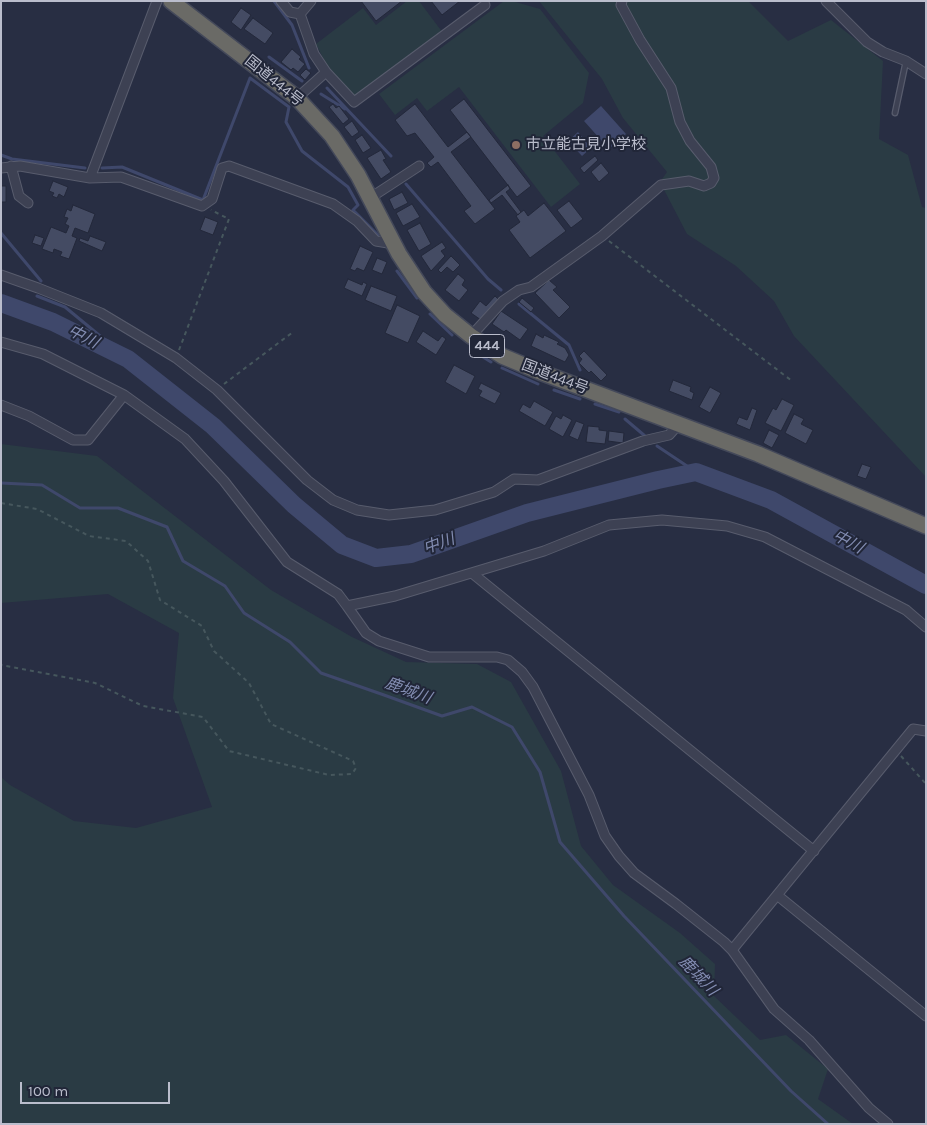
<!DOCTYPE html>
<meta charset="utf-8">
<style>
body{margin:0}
#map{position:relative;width:927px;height:1125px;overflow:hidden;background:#282e43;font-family:Karla,sans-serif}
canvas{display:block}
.frame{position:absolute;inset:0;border:2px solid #babdcc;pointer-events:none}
.scale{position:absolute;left:20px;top:1082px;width:150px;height:22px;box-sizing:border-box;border:2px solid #babdcc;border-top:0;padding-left:6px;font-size:15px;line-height:18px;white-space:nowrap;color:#babdcc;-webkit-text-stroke:4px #212638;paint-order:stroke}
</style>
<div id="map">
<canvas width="927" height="1125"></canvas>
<div class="frame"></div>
<div class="scale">100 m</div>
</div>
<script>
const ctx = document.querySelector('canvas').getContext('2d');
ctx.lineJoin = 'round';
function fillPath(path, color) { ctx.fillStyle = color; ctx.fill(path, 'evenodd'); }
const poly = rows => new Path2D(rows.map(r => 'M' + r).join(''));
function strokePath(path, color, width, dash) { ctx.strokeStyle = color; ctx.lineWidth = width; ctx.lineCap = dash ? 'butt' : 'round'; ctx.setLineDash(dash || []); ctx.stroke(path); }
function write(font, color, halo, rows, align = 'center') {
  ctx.font = font + ' Karla,"Noto Sans JP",sans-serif'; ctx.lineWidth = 4; ctx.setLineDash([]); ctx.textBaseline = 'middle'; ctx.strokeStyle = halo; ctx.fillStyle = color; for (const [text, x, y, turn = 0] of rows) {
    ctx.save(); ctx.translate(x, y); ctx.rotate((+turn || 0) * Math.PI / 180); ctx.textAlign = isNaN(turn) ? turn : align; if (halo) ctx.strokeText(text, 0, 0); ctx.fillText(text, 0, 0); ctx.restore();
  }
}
fillPath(poly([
 [407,1,419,1,443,33,355,97,327,66,316,44,363,8,376,25],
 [504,1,512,1,540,9,589,73,583,103,543,136,580,184,551,207,459,87,427,111,417,98,395,115,379,94],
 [539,1,748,1,788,41,831,20,883,61,879,139,908,155,922,207,926,208,926,477,794,336,774,301,736,266,687,234,660,182,667,172,623,118,602,79],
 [1,444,97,456,271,590,352,637,406,662,477,664,511,682,561,771,581,846,613,885,680,933,715,964,714,996,760,1040,786,1035,828,1069,818,1099,853,1124,1,1124,1,777,10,785,74,821,136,828,212,807,173,698,179,633,108,594,1,603]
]), '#2a3b44');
fillPath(poly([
 [601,106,626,134,609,149,584,121],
 [578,132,591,148,582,156,568,141]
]), '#3f486b');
strokePath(poly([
 [274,1,292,25,309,68],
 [269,57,302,81],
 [327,88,391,156],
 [321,94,345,109],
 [1,155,12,159,85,168],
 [102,168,122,167,203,200,250,78,289,107,286,122,302,151,348,187,358,205,353,210,378,235],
 [406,184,488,279,501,290],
 [1,233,41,281],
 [397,271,417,298],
 [37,296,65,307,128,359],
 [519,304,569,345,580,370],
 [430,314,452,335],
 [475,352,491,362],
 [502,368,538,384],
 [554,390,580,399],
 [595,404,619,412],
 [625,419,645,436],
 [657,446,696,472],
 [1,483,42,485,80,508,118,508,167,527,183,561,225,586,244,613,290,642,321,673,384,695,442,716,472,707,512,727,540,772,560,842,624,916,791,1091,828,1124]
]), '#3f486b', 3);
strokePath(poly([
 [1,303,53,322,128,359,213,426,294,505,342,545,376,558,411,554,527,513,658,480,696,472,771,500,926,585]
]), '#3f486b', 18);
const building = poly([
 [361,1,402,1,376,21,361,1],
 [431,1,460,1,442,15,431,1],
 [241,8,251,15,241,30,231,22,241,8],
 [253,18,273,33,265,44,244,29,253,18],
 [292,49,301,57,299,59,305,64,298,72,293,68,291,70,281,62,292,49],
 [306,69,311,73,305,80,300,75,306,69],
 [464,99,531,186,517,197,450,110,464,99],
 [333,104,336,108,339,106,349,119,343,124,329,107,333,104],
 [415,104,448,147,467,132,471,137,451,152,495,209,475,224,464,211,471,206,438,162,431,167,427,163,434,157,415,133,407,136,395,120,415,104],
 [352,121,359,132,352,137,344,127,352,121],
 [362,135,371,148,363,153,355,140,362,135],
 [381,150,386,159,383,160,391,172,381,179,367,158,381,150],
 [595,156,598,160,584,173,580,168,595,156],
 [601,163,609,173,599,182,591,172,601,163],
 [53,181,68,187,64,197,59,194,57,198,52,196,54,193,49,191,53,181],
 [508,185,510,189,506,192,521,212,518,215,502,195,491,203,489,200,508,185],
 [1,186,6,186,6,202,1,202,1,186],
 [402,192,408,203,394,210,389,199,402,192],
 [569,201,583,219,571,228,557,210,569,201],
 [544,203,566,231,530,258,509,230,520,222,516,216,524,210,528,216,544,203],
 [412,204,420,217,403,226,396,213,412,204],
 [73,205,95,214,88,233,75,228,72,236,77,238,69,259,60,256,62,252,54,249,53,253,42,249,51,227,66,233,69,226,65,224,68,218,64,217,67,209,71,211,73,205],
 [205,217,218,222,213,235,200,230,205,217],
 [420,223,431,244,419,251,407,230,420,223],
 [35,235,44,238,41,246,32,243,35,235],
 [90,236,106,242,102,251,79,241,80,238,88,241,90,236],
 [442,242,446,248,441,251,445,256,431,271,421,256,442,242],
 [360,246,373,252,364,271,357,268,355,271,350,269,360,246],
 [451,256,460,265,453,272,447,267,441,273,438,270,451,256],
 [377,258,387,262,382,274,372,270,377,258],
 [458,274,465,280,462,285,468,290,459,301,445,290,458,274],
 [348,279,362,285,363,282,367,284,362,296,344,288,348,279],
 [549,280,557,287,553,290,570,307,559,318,535,293,549,280],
 [371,286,397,296,391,311,365,300,371,286],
 [495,296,498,299,481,320,471,313,480,301,486,306,495,296],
 [522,298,534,308,531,312,519,302,522,298],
 [397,305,420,316,408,343,385,333,397,305],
 [501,311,528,329,520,340,506,330,504,332,492,324,501,311],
 [423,331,438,341,442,336,446,339,436,355,416,342,423,331],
 [536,334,543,338,544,335,559,342,557,344,565,348,569,355,565,362,531,346,536,334],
 [584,351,607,375,601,381,591,371,589,373,579,363,582,359,579,356,584,351],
 [454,365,475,376,466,394,445,382,454,365],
 [673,380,691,387,690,391,694,393,692,400,669,391,673,380],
 [481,383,501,393,495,404,479,396,482,391,478,389,481,383],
 [710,387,721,393,710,413,699,407,710,387],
 [782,399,794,405,781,431,765,423,773,408,776,410,782,399],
 [534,401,553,412,545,426,519,411,523,404,530,408,534,401],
 [752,408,757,410,750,430,736,424,739,417,747,420,752,408],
 [794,414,804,419,801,424,813,430,806,444,785,433,794,414],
 [563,415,572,420,563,437,549,429,556,416,561,419,563,415],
 [576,421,584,424,578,440,569,436,576,421],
 [588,426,599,427,599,430,607,431,605,444,586,442,588,426],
 [769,430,779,435,772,448,763,443,769,430],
 [609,431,624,433,623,443,608,441,609,431],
 [862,464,871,467,866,479,857,476,862,464]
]);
fillPath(building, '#444b63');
strokePath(building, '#23283a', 1);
const service = poly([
 [895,113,906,61]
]);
const minor = poly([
 [281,1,290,12,300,14],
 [826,1,867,42,883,52,906,61,926,74],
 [326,72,354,102,485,5],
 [297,98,326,72,314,54,300,14,311,1],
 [11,166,19,196,28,203],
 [1,168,20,166,90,178,121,177,202,206,212,199,222,168,229,166,333,204,357,221,376,241,394,244],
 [90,178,157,1],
 [370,198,419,166],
 [1,275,38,288,101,313,176,358,217,390,307,480,333,500,357,510,389,515,435,510,494,492,514,479,538,480,643,441,669,435,679,424],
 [471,336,503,301,519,290,531,287,602,236,661,185,689,181,704,186,711,183,714,178,711,167,690,141,680,122,671,88,640,40,621,5,622,1],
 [1,342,43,354,124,395,185,439,224,481,287,562,338,594,347,606,395,596,544,551,609,525,662,520,727,526,765,537,906,610,926,627],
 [1,405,29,416,73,440,88,440,124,395],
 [472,573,814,851],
 [347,606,366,633,379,641,429,657,497,657,508,660,522,672,533,687,589,795,605,836,619,856,634,873,676,904,724,942,732,950,774,1009,809,1040,869,1108,888,1124],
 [777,895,926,1016],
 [732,950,913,729,926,731]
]);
const trunk = poly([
 [171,1,297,98,332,136,358,175,399,254,424,292,445,315,471,336,502,356,540,372,758,454,926,526]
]);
strokePath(service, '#585c6d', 7);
strokePath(minor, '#585c6d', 11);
strokePath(trunk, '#44495a', 18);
strokePath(poly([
 [609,241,792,381],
 [179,350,229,219,211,210],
 [224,384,293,332],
 [1,503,37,509,89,536,126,541,148,561,160,600,202,626,214,651,249,683,271,724,353,761,356,768,352,774,329,775,229,751,203,717,143,706,95,683,1,665],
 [901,756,926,784]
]), '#46575d', 2, [4, 4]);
strokePath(service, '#3d4153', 4.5);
strokePath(minor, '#3d4153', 9);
strokePath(trunk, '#6a6a66', 15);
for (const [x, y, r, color] of [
 [516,145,5,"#8d6e63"]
]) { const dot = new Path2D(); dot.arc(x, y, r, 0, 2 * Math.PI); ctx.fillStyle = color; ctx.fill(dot); strokePath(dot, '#212638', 2); }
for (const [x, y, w] of [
 [487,346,35]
]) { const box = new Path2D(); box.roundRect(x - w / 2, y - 11.5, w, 23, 4); ctx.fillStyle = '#212638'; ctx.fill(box); strokePath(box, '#babdcc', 1); }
write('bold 14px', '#babdcc', null, [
 ["444",487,346]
]);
write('15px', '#babdcc', '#212638', [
 ["国道444号",274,81,39],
 ["国道444号",555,377,21]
]);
write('15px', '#babdcc', '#212638', [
 ["市立能古見小学校",526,145]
], 'left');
write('italic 16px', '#838db2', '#212638', [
 ["中川",83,337,27],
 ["中川",848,542,28],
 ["中川",439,544,-20],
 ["鹿城川",408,691,20],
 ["鹿城川",698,976,46]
]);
</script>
